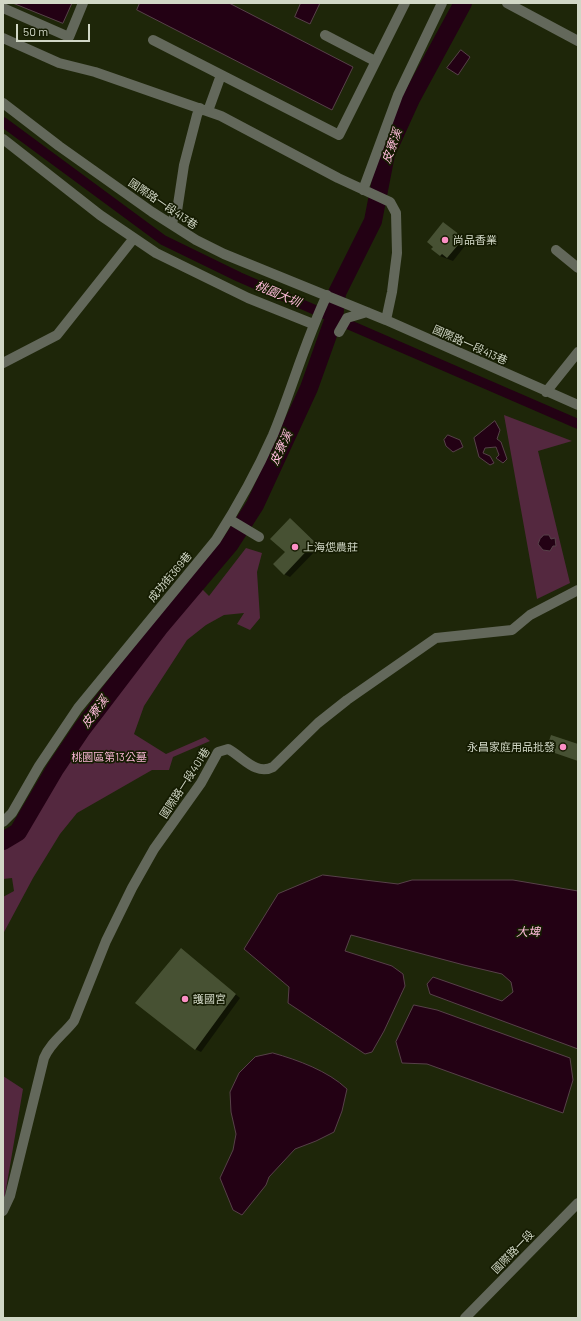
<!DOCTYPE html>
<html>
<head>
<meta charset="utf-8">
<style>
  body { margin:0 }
  #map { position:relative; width:581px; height:1321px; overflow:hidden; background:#1e2609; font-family:Barlow,sans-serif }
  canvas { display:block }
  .frame { position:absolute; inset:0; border:4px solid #d1d7c6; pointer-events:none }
  .scale { position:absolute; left:16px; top:24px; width:74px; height:18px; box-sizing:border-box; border:2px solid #d1d7c6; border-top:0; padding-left:5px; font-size:12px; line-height:14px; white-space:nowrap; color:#d1d7c6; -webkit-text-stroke:3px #151c02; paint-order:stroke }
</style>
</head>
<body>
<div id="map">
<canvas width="581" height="1321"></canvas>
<div class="frame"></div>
<div class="scale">50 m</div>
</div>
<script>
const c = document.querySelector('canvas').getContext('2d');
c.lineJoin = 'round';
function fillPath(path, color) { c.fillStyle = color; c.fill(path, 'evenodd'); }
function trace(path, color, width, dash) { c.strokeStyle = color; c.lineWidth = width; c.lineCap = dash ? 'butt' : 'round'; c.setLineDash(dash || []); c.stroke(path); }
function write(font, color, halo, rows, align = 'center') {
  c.font = font + ' Barlow,"Noto Sans TC",sans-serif'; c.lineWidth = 3.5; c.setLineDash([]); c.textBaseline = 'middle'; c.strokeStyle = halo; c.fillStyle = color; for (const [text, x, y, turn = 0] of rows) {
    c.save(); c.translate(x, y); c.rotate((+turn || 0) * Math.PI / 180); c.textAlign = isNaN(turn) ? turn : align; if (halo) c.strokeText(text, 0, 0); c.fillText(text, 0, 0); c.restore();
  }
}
fillPath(new Path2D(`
  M504,415L572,441L538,451L570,583L537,599Z
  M246,548L262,553L257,572L260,618L250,630L237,624L244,613L224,615L206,625L187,640L144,706L134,734L166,754L205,737L210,741L173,757L169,770H152L77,813L60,834L33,878L3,934V897L14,891L12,878L3,879V851L24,833L86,730L187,603L201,588L209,596Z
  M3,1076L23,1089L3,1207Z`), '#54283f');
const water = new Path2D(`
  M13,3H72L63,23Z
  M140,3H229L353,67L332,110L137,10Z
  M301,3H320L310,24L295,17Z
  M461,50L470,57L458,75L447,68Z
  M495,421L500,430L497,439L501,442L507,459L503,463L496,458L499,455L496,447L485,448L483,453L490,456L494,463L490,465L479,457L474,438Z
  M448,435L460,440L463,447L453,452L446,446L444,440Z
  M544,535H549L551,539L555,538L556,546H553L550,551L543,550L538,544L540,539Z
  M323,875L398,884L412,880H513L578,891V1049L430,994L427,984L433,977L502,1001L513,992L511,982L502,974L464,965L351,935L345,951L392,966L403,974L405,986L384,1031L372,1052L365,1054L288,1003L289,987L244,949L278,894Z
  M414,1005L437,1010L570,1058L573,1080L563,1113L427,1064L402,1063L396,1042Z
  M273,1053C298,1060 328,1071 347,1089L342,1111L334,1132L316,1141L295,1149L269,1177L266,1185L242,1215L233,1210L220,1178L233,1150L236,1134L231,1112L230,1092L239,1073L255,1057Z`);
fillPath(water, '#230114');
trace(water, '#574149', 1);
fillPath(new Path2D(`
  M444,223L468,242L453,261L440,256L432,249Z
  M290,519L320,546L290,577L284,574Z
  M186,953L240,998L201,1052L195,1049Z`), '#0007');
trace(new Path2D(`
  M3,122L163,240L239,277L578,424`), '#230114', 10);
trace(new Path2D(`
  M3,841L18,832L55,769L82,729L159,628L230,544L255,505L309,388L334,318L337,293L373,221L386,154L411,99L463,3`), '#230114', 18);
fillPath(new Path2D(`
  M443,222L464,238L447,258L442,254L440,256L431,249L433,247L427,242Z
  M290,518L315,542L284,575L273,564L285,552L270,539Z
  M551,735L578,744V761L546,750Z
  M181,948L236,994L195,1050L135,1003Z`), '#475133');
trace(new Path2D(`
  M507,3L578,41
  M3,8L69,37L83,3
  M325,35L375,61
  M3,38L59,63L95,72L221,116L338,178L390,202L396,213L397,253L392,292L386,320
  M153,40L339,135L405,3
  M3,103L59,146L152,212L196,240L224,254L386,320L578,405
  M208,111L221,75
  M3,139L100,215L156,253L248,298L313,324
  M363,190L398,95L442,3
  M171,224L177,211L184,165L197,115L200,108
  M556,250L578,268
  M339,332L347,318L367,312
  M3,363L57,335L134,238
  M546,392L578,352
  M229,519L259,537
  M3,822L12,813L39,766L78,708L216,540C237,507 257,471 273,435C292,389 305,341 327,295
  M3,1211L10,1196L44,1058C51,1042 64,1034 74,1021L106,941L132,888L154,849L201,783L218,752L228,749C243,757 256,776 273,767L318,723L347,700L436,638L512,630L530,615L578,590
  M465,1318L578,1203`), '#63685b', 10);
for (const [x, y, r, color] of [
  [445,240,4,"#fb8fc5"],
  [295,547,4,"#fb8fc5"],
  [563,747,4,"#fb8fc5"],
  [185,999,4,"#fb8fc5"]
]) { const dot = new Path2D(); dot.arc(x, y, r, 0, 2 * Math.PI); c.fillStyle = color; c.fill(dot); trace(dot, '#151c02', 1.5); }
write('11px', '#d1d7c6', '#151c02', [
  ["國際路一段413巷",163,204,34],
  ["國際路一段413巷",470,345,24],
  ["成功街369巷",170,577,-50],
  ["國際路一段401巷",185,783,-57],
  ["國際路一段",513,1252,-46]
]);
write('11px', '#d1d7c6', '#151c02', [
  ["尚品香業",453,240],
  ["上海怹農莊",303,547],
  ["永昌家庭用品批發",555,747,"right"],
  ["護國宮",193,999]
], 'left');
write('11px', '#f8b5d4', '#151c02', [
  ["桃園區第13公墓",109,757]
]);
write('italic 12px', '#ffbcdb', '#151c02', [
  ["皮寮溪",392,146,-70],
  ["桃園大圳",278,294,23],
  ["皮寮溪",281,448,-65],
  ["皮寮溪",95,712,-53],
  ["大埤",528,932]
]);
</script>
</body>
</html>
